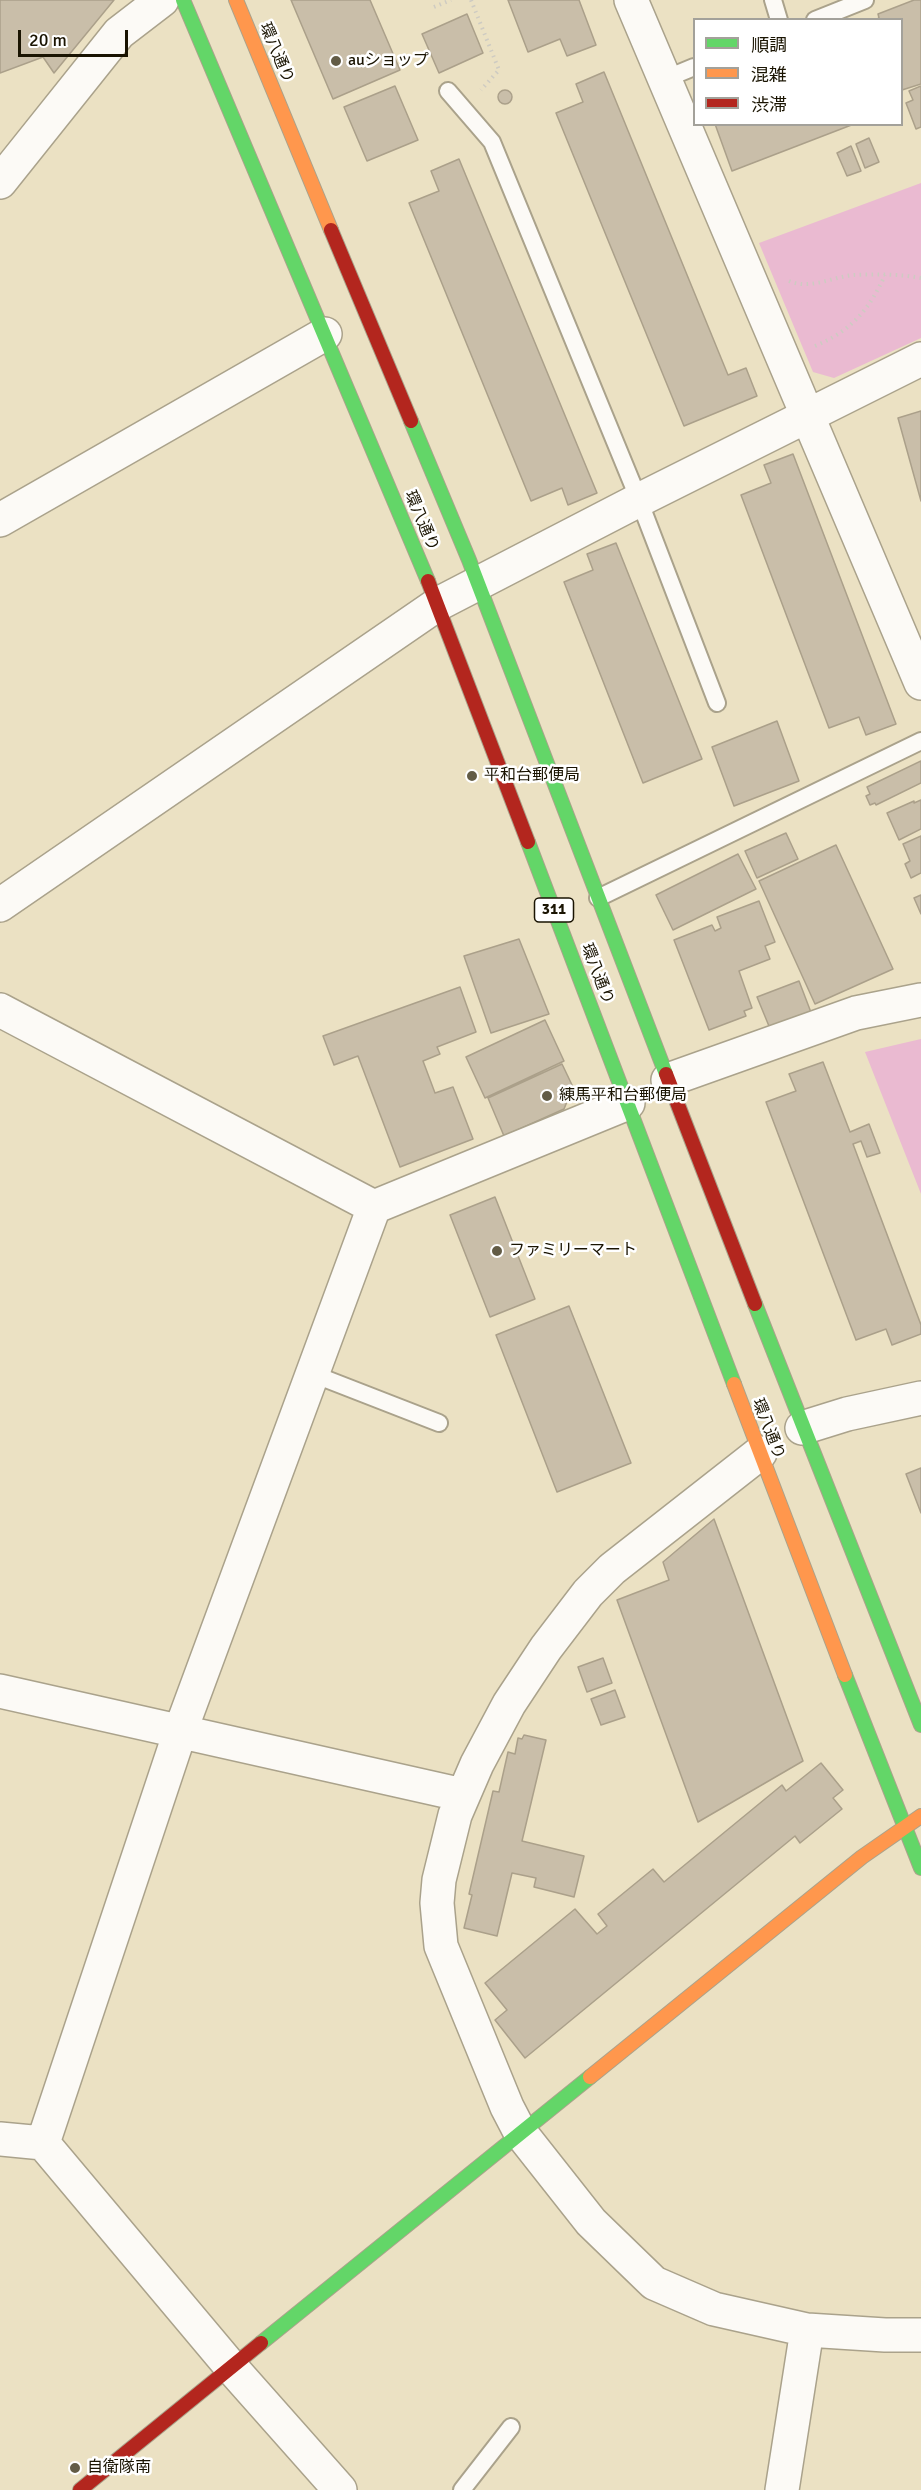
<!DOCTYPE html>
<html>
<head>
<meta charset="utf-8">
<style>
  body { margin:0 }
  #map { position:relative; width:921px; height:2490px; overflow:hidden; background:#ebe1c3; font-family:Signika,"Noto Sans JP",sans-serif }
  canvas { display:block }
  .legend { position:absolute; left:693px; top:18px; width:210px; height:108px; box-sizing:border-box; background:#fff; border:2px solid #a3a19a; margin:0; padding:8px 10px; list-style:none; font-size:18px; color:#1a1402 }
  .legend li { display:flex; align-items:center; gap:12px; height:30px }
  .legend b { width:30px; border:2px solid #a3a19a }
  .scale { position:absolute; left:18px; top:30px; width:110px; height:27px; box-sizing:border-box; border:3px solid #1a1402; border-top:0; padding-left:8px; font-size:18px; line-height:21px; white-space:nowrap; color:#1a1402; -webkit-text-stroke:4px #fff; paint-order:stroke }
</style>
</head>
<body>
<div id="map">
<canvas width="921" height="2490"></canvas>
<ul class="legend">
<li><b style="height:8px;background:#63d668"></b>順調</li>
<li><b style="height:8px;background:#ff974d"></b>混雑</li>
<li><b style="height:8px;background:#b3261e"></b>渋滞</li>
</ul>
<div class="scale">20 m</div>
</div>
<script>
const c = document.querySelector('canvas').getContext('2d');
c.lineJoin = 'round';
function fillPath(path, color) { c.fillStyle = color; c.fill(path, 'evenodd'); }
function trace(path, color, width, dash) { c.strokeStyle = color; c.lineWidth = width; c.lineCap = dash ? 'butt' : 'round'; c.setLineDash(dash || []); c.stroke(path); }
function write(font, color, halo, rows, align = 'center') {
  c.font = font + ' Signika,"Noto Sans JP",sans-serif'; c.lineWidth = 5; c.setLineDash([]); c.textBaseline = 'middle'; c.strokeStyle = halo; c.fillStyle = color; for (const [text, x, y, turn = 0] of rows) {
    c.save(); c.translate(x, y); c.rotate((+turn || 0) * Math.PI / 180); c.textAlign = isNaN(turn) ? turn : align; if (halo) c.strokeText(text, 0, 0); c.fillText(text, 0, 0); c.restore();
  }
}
fillPath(new Path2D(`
  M921,183V338L834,378L813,372L759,243Z
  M921,1039V1194L865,1052Z`), '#eabad1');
const building = new Path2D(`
  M0,0H114L54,73L43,57L0,73Z
  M291,0H370L400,70L333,99Z
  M508,0H579L596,45L567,56L560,39L528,52Z
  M914,0H921V84L902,90V20H875L879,18L878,14Z
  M467,14L483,53L439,73L422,34Z
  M604,72L728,375L746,368L757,396L684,426L556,113L583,102L576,84Z
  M395,86L418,140L367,161L344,107Z
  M921,86V127L916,129L906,103L913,100L909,91Z
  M498 97a7 7 0 1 1 14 0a7 7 0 1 1-14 0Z
  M715,124H854L732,171Z
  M869,138L879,162L865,168L856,144Z
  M851,146L861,171L847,176L837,153Z
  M459,159L597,493L568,505L562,488L531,501L409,203L439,191L431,171Z
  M921,411V501L898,418Z
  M793,454L896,724L866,735L859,717L829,728L741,495L771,483L764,465Z
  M616,543L702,759L643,783L564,582L593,570L587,554Z
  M777,721L799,781L734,806L712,747Z
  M921,761V783L876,805L875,803L870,805L866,796L870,794L867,787Z
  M921,800V829L899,840L887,813L914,801V803Z
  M786,833L798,859L757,878L745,851Z
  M921,836V873L911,878L905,864L910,861L903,844Z
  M836,845L893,969L815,1004L759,881Z
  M738,854L756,889L673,930L656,895Z
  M921,895V914L914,898Z
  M759,901L775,942L765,946L770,959L739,971L752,1008L744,1011L746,1016L709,1030L674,940L712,925L715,931L721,928L717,917Z
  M519,939L549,1014L491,1033L464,956Z
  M799,981L812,1015L771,1031L757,997Z
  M460,987L476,1032L437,1047L440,1054L423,1061L435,1093L453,1087L473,1139L400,1167L358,1056L334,1065L323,1036Z
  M545,1020L564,1061L485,1098L466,1057Z
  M823,1062L850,1132L869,1124L880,1153L867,1157L861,1141L853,1144L921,1325V1334L892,1345L886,1329L856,1340L766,1102L796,1091L789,1074Z
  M562,1064L573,1087L564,1109L504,1136L488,1098Z
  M495,1197L535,1299L490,1317L450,1215Z
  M569,1306L631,1463L557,1492L496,1335Z
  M921,1468V1513L906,1474Z
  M714,1519L803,1761L698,1822L617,1600L669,1580L663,1562Z
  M603,1658L612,1683L587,1692L578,1667Z
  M615,1690L625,1717L601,1725L591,1699Z
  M524,1735L546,1740L522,1841L584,1856L574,1897L534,1887L536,1878L512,1873L497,1936L464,1928L472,1895L469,1894L493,1791L499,1792L508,1752L515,1754L518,1738L522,1739Z
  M821,1763L843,1790L833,1798L842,1809L800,1843L795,1836L525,2058L495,2020L507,2010L485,1983L575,1909L597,1934L607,1926L598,1914L653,1869L664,1882L782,1785L786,1791Z`);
fillPath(building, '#c9bea9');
trace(building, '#aba08a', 1.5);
const lane = new Path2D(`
  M773,0L779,20
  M815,20L865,0
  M665,79L694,67
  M448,91L492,142L639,500L717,703
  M598,898L921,741
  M313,1374L439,1423
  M462,2490L511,2427`);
const street = new Path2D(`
  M631,0L921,683
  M0,182L119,33L162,0
  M0,520L325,334
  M0,905L438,604L639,500L921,359
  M0,1010L374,1207
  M668,1080L856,1013L921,1000
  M802,1428L847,1414L921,1398
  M760,1453L612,1569L588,1593L546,1648L509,1704L477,1764L455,1815L439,1880L437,1903L441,1946L507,2107L520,2132L591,2222L654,2283L714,2309L807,2330L885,2335H921
  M0,1691L463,1795
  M0,2139L43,2143
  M340,2490L231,2367L43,2143L180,1732L374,1207L628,1103
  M782,2490L807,2330`);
const fast = new Path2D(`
  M183,0L428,581
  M411,421L469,560L666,1074
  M528,842L734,1384
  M755,1304L921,1725
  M845,1675L921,1868
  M261,2343L590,2077`);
const slow = new Path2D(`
  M236,0L331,230
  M734,1384L845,1675
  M590,2077L862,1857L921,1816`);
const jam = new Path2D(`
  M331,230L411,421
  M428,581L528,842
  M666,1074L755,1304
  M80,2490L261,2343`);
trace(lane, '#aaa28b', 20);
trace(street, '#aaa28b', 36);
trace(fast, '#aaa28b', 16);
trace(slow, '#aaa28b', 16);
trace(jam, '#aaa28b', 16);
trace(new Path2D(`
  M471,0L499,70L481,90
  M434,7L451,0
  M789,281C810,290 832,277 854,275C876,274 899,274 921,278
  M815,346C851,331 869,310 885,275`), '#cecbc2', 4, [1.5, 4.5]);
trace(lane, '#fcfaf6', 16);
trace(street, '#fcfaf6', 33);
trace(fast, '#63d668', 14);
trace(slow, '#ff974d', 14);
trace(jam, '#b3261e', 14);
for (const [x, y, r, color] of [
  [336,61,6,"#635c46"],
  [472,776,6,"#635c46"],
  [547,1096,6,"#635c46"],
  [497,1251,6,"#635c46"],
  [75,2468,6,"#635c46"]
]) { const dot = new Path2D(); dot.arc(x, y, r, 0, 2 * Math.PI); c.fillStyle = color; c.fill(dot); trace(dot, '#fff', 2); }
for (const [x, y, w] of [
  [554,910,39]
]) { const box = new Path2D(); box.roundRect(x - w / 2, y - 12, w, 24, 4.5); c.fillStyle = '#fff'; c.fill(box); trace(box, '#1a1402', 1.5); }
write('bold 15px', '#1a1402', null, [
  ["311",554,910]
]);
write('16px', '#1a1402', '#fff', [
  ["環八通り",276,53,67],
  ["環八通り",421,521,67],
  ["環八通り",597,974,69],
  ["環八通り",768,1429,69]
]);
write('16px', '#1a1402', '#fff', [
  ["auショップ",348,61],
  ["平和台郵便局",484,776],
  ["練馬平和台郵便局",559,1096],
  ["ファミリーマート",509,1251],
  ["自衛隊南",87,2468]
], 'left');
</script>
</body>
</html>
